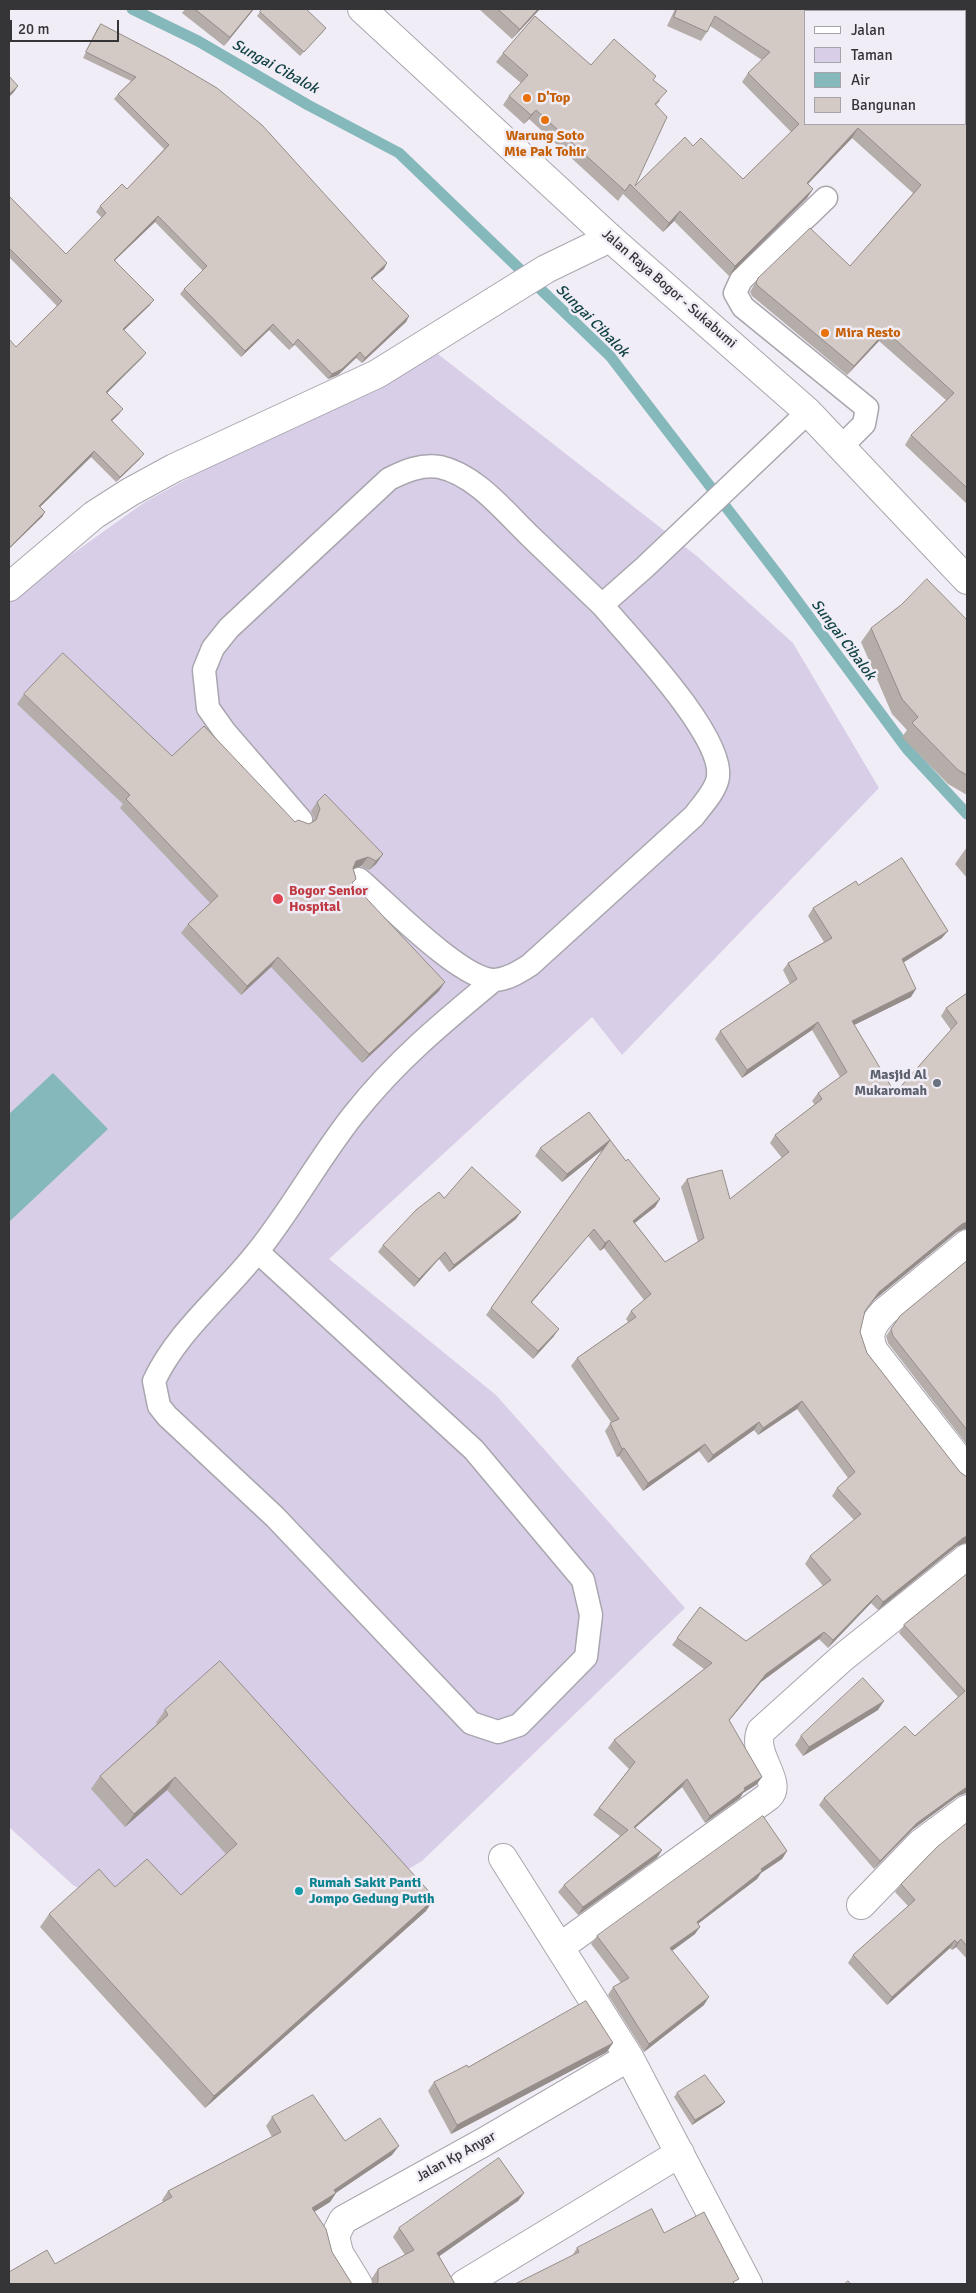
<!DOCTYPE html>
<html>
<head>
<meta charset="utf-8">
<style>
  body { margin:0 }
  #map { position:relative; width:976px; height:2293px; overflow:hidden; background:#f1edf6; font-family:Signika,sans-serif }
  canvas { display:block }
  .frame { position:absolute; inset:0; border:10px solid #353437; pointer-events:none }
  .legend { position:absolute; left:804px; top:10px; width:162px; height:115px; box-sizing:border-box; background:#f1edf6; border:1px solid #a6a3aa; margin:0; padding:6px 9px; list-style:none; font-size:15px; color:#353437 }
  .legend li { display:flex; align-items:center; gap:10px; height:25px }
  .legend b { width:25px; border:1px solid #a6a3aa }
  .scale { position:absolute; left:10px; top:20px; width:109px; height:22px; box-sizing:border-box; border:2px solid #353437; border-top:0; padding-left:6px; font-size:15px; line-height:18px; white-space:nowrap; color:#353437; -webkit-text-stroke:4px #f1edf6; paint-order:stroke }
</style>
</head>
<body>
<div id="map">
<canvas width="976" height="2293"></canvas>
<div class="frame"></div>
<ul class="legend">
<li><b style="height:6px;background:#fff"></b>Jalan</li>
<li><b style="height:14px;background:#d9cee8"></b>Taman</li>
<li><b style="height:14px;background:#84b8bb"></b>Air</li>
<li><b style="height:14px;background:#d3c9c5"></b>Bangunan</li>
</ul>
<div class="scale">20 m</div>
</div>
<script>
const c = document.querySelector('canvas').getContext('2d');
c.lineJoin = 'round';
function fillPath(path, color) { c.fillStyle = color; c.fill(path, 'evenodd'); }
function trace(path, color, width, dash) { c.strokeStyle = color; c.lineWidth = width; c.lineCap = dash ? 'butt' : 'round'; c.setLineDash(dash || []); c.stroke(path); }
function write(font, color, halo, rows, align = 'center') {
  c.font = font + ' Signika,sans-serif'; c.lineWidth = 5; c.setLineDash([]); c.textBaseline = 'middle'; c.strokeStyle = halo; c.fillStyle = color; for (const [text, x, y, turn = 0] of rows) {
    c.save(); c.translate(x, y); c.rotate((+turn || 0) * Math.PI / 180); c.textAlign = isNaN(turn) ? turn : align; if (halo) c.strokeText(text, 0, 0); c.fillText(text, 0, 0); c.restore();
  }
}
fillPath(new Path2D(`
  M429,347L698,557L793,643L879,788L622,1055L592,1017L329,1259L496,1395L685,1608L422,1861L234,1973L73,1885L9,1827V599L145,502Z`), '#d9cee8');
fillPath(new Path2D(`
  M53,1073L108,1129L9,1222V1114Z`), '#84b8bb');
trace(new Path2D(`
  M132,9L198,41L308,105L399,153L610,356L779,576L907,749L967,814`), '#84b8bb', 11);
const service = new Path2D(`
  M826,198L741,280L735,293L743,307L867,408L864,424L841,447
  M301,820L225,732L208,708L204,670L213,648L229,628L389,479C405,471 421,464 440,467C476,475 505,512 530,536C554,559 578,582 602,605
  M359,879C386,902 462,981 495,980C508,979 519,972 530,965L694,816C702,805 716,791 718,777C724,736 629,637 602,605L645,567L808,412
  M258,1252L474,1450L583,1580L591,1615L586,1657L519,1725L498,1732L471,1723L275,1517L167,1416L159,1406L154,1381C178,1330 224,1295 258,1251C293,1207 319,1158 354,1114C396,1061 442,1023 494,980`);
const minor = new Path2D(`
  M9,587L94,515L130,492L174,468L377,374L546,269L610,238
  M967,1244L884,1312C872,1325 866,1334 874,1351L967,1470
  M503,1858L629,2057L748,2284
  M861,1905L921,1843L967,1809
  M560,1947L769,1796C783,1782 751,1754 761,1731L841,1659L967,1558
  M358,2284L339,2253L335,2236L343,2220L484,2142L629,2057
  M464,2284L680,2153`);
const trunk = new Path2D(`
  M362,9L610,238L808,412L967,580`);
trace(service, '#a9a6ae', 25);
trace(minor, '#a9a6ae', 30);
trace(trunk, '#a9a6ae', 30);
trace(service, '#fff', 22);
trace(minor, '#fff', 28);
trace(trunk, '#fff', 28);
fillPath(new Path2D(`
  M185,9H254L224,46L182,13Z
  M479,9H540L512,39Z
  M675,9H819L805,124L967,9V504L905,445L911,435L946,400L879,341L847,375L752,296L750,292L758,278L850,266L913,193L852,138L808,184L813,189L807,198L729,276L674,221L663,232L623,194L618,201L529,119L524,124L503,105L509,96L521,83L496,62L503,53L591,65L656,76L653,80L660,101L656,105L635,186L693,146L743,179L791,132L742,82L748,73L762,60L710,26L707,32L701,41L667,26Z
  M260,12L326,28L323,32L300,56L257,16Z
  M101,24L384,269L372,279L409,316L406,322L362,363L356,358L338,375L328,379L295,345L289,350L269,330L241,357L180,294L184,289L203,271L155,222L115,260L150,305L124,330L146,353L142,358L107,393L119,414L112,421L140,459L116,482L91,457L40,507L45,512L42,517L16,347L57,306L9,257V196L66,254L102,218L96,212L100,206L127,189L164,149L114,99L118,94L131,81L83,58L97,29Z
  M967,620V795L948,784L902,737L907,730L892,714L861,642L871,628Z
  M24,694L172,756L295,822L309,824L312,822L314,818L311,811L317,802L383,854L376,864L369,870L361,866L353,869L356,879L352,884L439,991L362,1063L271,967L241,995L181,933L188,924L210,903L120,808L123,804L17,704Z
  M967,847V878L955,864Z
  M858,885L942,938L903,963L911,997L854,1025L895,1093L951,1030L941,1016L946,1008L967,993V1229H964L957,1232L874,1300L864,1312L860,1332L867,1353L960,1472L967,1477V1543H965L957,1546L878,1610L871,1603L828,1648L819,1639L761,1682L729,1721L762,1777L756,1785L743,1793L740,1798L705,1823L682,1787L635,1828L662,1850L657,1858L578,1915L558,1892L564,1885L620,1836L593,1815L629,1769L608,1748L614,1740L704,1669L672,1645L700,1607L746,1641L823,1586L805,1564L810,1556L854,1520L832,1496L837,1488L848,1478L797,1409L758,1435L754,1430L708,1463L699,1451L643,1491L619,1456L617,1457L605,1431L611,1422L571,1366L577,1358L628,1322L626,1319L631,1311L644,1300L604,1248L600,1251L588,1236L532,1302L554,1336L533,1359L486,1315L604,1148L562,1182L535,1156L540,1148L589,1112L626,1161L660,1199L655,1207L635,1223L665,1262L698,1242L681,1187L687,1179L730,1199L782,1158L770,1143L775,1135L815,1105L812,1101L818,1093L840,1077L812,1030L742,1078L715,1039L720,1031L790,984L783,970L788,963L824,942L808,916L813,908Z
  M444,1198L516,1219L449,1272L439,1259L414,1287L378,1252L383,1245Z
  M967,1261V1445L888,1343L886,1336L900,1316Z
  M967,1574L966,1793L958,1796L912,1830L874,1869L819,1805L824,1798L915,1736L958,1697L899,1633L904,1625Z
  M165,1710L426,1911L205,2108L40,1927L49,1914L115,1887L181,1895L226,1854L167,1790L125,1827L91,1789L100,1776L157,1724L156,1723Z
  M878,1710L803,1756L795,1745L801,1736Z
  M967,1823V1959L956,1947L952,1950L950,1948L887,2005L848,1963L853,1955L908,1906L895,1892L901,1884Z
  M787,1851L782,1859L761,1873L757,1879L698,1924L695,1934L672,1951L704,2005L644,2052L608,1995L613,1987L621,1983L591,1944L597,1936Z
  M607,2052L451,2134L428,2091L434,2082L468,2067Z
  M677,2093L725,2102L721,2106L692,2125L674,2097Z
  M272,2117L345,2141L392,2155L336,2193L330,2202L314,2212L163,2202L162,2200L168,2191L272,2137L266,2126Z
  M524,2193L518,2201L439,2256L455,2284H372V2278L378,2269L405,2255L393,2237L399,2228Z
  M664,2233L572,2256L577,2248Z`), '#b5ada9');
fillPath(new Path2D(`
  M253,9H254L224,46L230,37Z
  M538,9H540L512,39L520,29Z
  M18,86L14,92L9,97V94Z
  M536,110L529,119L524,124L531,115Z
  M858,128L852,138L800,192L807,183Z
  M813,189L807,198L729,276L735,266Z
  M680,211L674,221L663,232L669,223Z
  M158,216L155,222L110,265L114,260Z
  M387,263L384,269L367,283L371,278Z
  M154,300L150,305L119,335L123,329Z
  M409,316L406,322L362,363L365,358Z
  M273,324L269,330L241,357L245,351Z
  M886,331L879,341L847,375L854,366Z
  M360,352L356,358L338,375L328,379L332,374Z
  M146,353L142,358L103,397L106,392Z
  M123,409L119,414L107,425L111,420Z
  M94,451L91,457L36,511L39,506Z
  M144,454L140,459L116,482L120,477Z
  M45,512L42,517L9,549V548Z
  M383,854L376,864L369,870L376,861Z
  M368,857L361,866L350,870L356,861Z
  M948,931L942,938L896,967L902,959Z
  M278,957L271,967L241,995L247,986Z
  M445,982L439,991L362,1063L369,1054Z
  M916,989L911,997L846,1029L852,1021Z
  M818,1022L812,1030L742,1078L747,1070Z
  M610,1140L605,1148L562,1182L567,1174Z
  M660,1199L655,1207L628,1228L633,1221Z
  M521,1212L516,1219L449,1272L454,1265Z
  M967,1222V1229H964L957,1232L874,1300L859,1319L879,1292L962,1224Z
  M594,1229L588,1236L526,1309L531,1302Z
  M609,1240L604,1248L600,1251L605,1243Z
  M445,1252L439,1259L414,1287L419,1279Z
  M559,1329L554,1336L533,1359L538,1351Z
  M802,1401L797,1409L758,1435L763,1428Z
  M759,1422L754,1430L708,1463L713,1455Z
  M705,1444L699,1451L643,1491L648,1483Z
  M624,1448L619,1456L617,1457L622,1449Z
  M967,1536V1543H965L957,1546L878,1610L883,1602L963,1538Z
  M877,1595L871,1603L828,1648L833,1640Z
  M824,1632L819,1639L761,1682L723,1728L766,1674Z
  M884,1701L878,1710L803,1756L809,1747Z
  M175,1777L167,1790L125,1827L134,1814Z
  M762,1777L756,1785L743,1793L740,1798L705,1823L710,1816L744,1788Z
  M687,1779L682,1787L628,1834L634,1827Z
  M967,1787V1794L966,1793L958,1796L912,1830L874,1869L880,1861L917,1823L964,1789Z
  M662,1850L657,1858L578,1915L583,1907Z
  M787,1851L782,1859L761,1873L757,1879L691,1929L697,1922L761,1869Z
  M435,1898L426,1911L205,2108L214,2096Z
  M700,1927L695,1934L665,1956L670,1948Z
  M961,1939L956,1947L952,1950L957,1943Z
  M955,1940L950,1948L887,2005L892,1997Z
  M709,1997L704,2005L644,2052L649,2044Z
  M613,2043L607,2052L451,2134L457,2125Z
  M725,2102L721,2106L692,2125L695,2120Z
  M399,2146L392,2155L328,2198L334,2190Z
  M336,2193L330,2202L306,2217L312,2208Z
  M524,2193L518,2201L431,2262L437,2253Z`), '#948d8a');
const building = new Path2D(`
  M195,9H253L230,37Z
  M262,9H306L326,28L304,52L260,12Z
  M498,9H538L520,29Z
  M677,9H819L821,11H805V124H965V11H837L839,9H967V488L911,435L954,393L886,331L854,366L758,286L756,283L758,278L810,228L850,266L921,185L858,128L807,183L813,189L735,266L680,211L669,223L630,184L625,191L536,110L531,115L509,96L528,75L503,53L535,16L591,65L614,39L656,76L653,80L667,91L655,104L667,117L635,186L685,137L693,146L701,138L743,179L799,124L748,73L770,52L715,16L707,32L674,17Z
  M101,24L168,59L217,88L262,125L387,263L371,278L409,316L365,358L360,352L342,369L332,374L298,339L293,345L273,324L245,351L184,289L207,266L158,216L114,260L154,300L123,329L146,353L106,392L123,409L111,420L144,454L120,477L94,451L39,506L45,512L9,548V339L16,347L62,301L9,248V196L66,254L106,213L100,206L122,184L127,189L169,145L118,94L136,77L86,52Z
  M9,76L18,86L9,94Z
  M927,579L967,620V775L958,770L912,723L918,717L902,699L871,628L901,605Z
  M63,653L172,756L204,726L295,822L298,820L309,824L316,820L320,809L317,802L325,794L383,854L376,861L368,857L356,861L353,868L356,879L352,883L445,982L369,1054L278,957L247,986L188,924L218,896L126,799L130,795L24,694Z
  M902,858L948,931L902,959L916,989L852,1021L895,1093L957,1023L946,1008L967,993V1222L962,1224L879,1292L865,1311L860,1332L867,1353L960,1472L967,1477V1536L963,1538L883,1602L877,1595L833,1640L824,1632L766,1674L729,1720L762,1777L744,1788L745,1790L710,1816L687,1779L634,1827L662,1850L583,1907L564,1885L628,1830L599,1808L635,1762L614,1740L712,1663L677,1638L700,1607L746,1641L831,1580L810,1556L861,1514L837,1488L855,1472L802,1401L763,1428L759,1422L713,1455L705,1444L648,1483L624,1448L622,1449L610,1423L619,1419L577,1358L636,1317L631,1311L651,1294L609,1240L605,1243L594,1229L531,1302L559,1329L538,1351L491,1308L610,1140L567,1174L540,1148L589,1112L626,1161L628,1159L660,1199L633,1221L665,1262L704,1238L687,1179L722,1170L730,1199L789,1152L775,1135L822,1099L818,1093L847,1072L818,1022L747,1070L720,1031L797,979L788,963L832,938L813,908L856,881L858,885Z
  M472,1167L521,1212L454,1265L445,1252L419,1279L383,1245L416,1210L439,1192L444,1198Z
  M967,1261V1430L893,1336L891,1329L900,1316Z
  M967,1574V1787L964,1789L917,1823L880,1861L824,1798L905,1726L915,1736L965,1691L904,1625Z
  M220,1661L435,1898L214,2096L49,1914L99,1869L115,1887L147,1859L181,1895L237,1844L175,1777L134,1814L100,1776L168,1715L165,1710Z
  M863,1678L884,1701L809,1747L801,1736Z
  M763,1816L787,1851L761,1869L762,1871L697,1922L700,1927L670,1948L709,1997L649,2044L613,1987L629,1978L597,1936Z
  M967,1823V1946L961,1939L957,1943L955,1940L892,1997L853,1955L915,1900L901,1884L937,1847Z
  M586,2001L613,2043L457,2125L434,2082L467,2065L468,2067Z
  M705,2075L725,2102L695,2120L677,2093Z
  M313,2095L345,2141L380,2118L399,2146L334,2190L336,2193L312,2208L326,2229L332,2252L352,2284H9V2272L47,2250L55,2264L172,2197L168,2191L281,2132L272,2117Z
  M499,2158L524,2193L437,2253L455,2284H376L378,2282V2269L414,2250L399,2228Z
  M652,2209L664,2233L704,2212L739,2279L733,2282L735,2284H515L579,2252L577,2248Z
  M848,2281L851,2284H845Z`);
fillPath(building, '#d3c9c5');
trace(building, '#948d8a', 1);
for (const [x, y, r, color] of [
  [527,98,5,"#e8710a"],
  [545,120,5,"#e8710a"],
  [825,333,5,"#e8710a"],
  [278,899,6,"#e0444e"],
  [937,1083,5,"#6b7280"],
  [299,1891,5,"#0f9aa8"]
]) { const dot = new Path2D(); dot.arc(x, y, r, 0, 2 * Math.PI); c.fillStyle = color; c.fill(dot); trace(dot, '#f1edf6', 2); }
write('bold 14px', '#c56008', '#f1edf6', [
  ["D'Top",537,98],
  ["Warung Soto",545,136,"center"],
  ["Mie Pak Tohir",545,152,"center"],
  ["Mira Resto",835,333]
], 'left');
write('14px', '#353437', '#f1edf6', [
  ["Jalan Raya Bogor - Sukabumi",669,289,41],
  ["Jalan Kp Anyar",456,2157,-29]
]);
write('bold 14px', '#be3a42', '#f1edf6', [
  ["Bogor Senior",289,891],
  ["Hospital",289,907]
], 'left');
write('bold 14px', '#5b616d', '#f1edf6', [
  ["Masjid Al",927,1075],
  ["Mukaromah",927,1091]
], 'right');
write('bold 14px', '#0d838f', '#f1edf6', [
  ["Rumah Sakit Panti",309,1883],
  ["Jompo Gedung Putih",309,1899]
], 'left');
write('italic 15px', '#124345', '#f1edf6', [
  ["Sungai Cibalok",275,67,29],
  ["Sungai Cibalok",592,321,45],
  ["Sungai Cibalok",843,640,53]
]);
</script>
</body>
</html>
